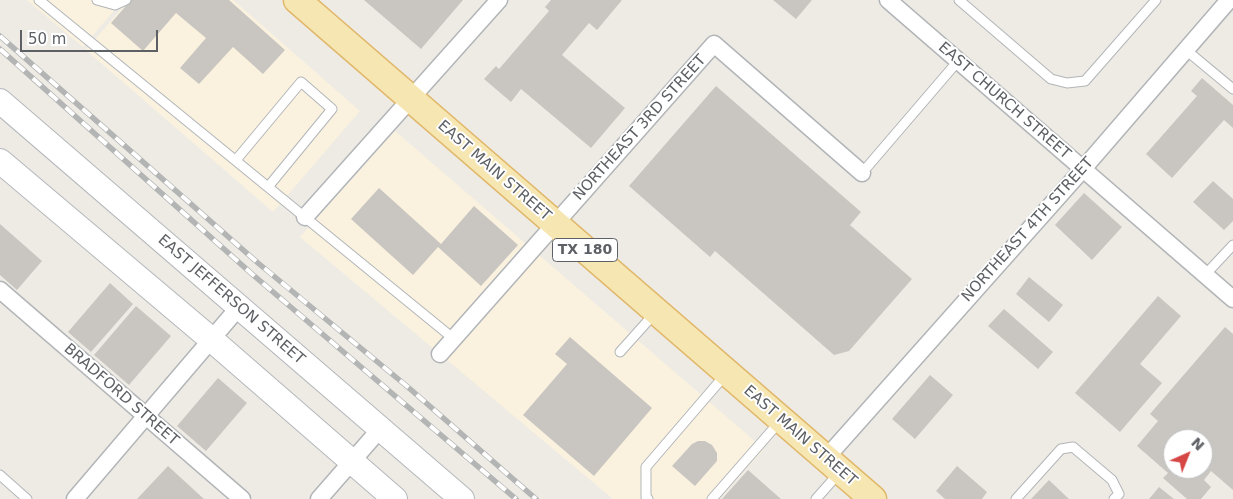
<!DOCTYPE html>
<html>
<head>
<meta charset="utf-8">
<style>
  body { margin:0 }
  #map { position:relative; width:1233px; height:499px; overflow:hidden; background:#eeebe5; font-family:"DejaVu Sans",sans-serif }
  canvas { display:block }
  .north { position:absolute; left:1163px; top:429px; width:50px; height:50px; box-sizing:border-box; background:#fff; border:1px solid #bebfc1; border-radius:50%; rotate:44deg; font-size:14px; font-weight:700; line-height:20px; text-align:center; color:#5d6064 }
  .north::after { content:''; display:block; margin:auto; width:18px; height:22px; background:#d54644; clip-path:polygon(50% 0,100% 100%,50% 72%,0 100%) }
  .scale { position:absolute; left:20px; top:30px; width:138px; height:22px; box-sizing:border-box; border:2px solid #5d6064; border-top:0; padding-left:6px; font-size:15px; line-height:18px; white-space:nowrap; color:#5d6064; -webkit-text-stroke:4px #fff; paint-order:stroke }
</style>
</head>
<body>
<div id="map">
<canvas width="1233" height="499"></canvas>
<div class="north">N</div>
<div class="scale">50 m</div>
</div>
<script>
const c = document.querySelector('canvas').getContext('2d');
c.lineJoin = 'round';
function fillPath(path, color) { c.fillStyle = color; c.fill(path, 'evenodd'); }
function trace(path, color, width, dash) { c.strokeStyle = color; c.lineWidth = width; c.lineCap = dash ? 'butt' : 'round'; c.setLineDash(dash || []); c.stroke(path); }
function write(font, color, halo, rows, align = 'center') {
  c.font = font + ' "DejaVu Sans",sans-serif'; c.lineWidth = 4; c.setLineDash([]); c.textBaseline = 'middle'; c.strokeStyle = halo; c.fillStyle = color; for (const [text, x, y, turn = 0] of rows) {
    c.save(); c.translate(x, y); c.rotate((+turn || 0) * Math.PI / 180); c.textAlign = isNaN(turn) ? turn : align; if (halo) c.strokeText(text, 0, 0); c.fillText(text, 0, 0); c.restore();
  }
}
fillPath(new Path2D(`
  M27,0H123L83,47Z
  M129,0H233L360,111L273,212L86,50Z
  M395,131L764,449L720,499H613L300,237Z`), '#faf2de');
fillPath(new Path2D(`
  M131,0H229L285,50L263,74L233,47L199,84L180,68L206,38L176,13L143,51L111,23Z
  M364,0H463L421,49Z
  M551,0H622L597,30L589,23L562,55L625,108L591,148L521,89L511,102L484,79L496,66L499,69L549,11L545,7Z
  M773,0H812L796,19Z
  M1202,78L1233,105V128L1224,120L1172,178L1146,154L1197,96L1191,91Z
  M716,86L861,212L850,225L912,279L849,351L834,355L715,251L710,257L629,186Z
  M1213,181L1233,199V221L1224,230L1193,202Z
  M379,188L441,244L474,206L518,245L481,286L438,247L413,275L351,219Z
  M1084,193L1122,227L1092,260L1055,225Z
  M0,224L42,261L17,290L0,275Z
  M1029,277L1063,305L1049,322L1016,294Z
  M110,283L133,304L91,352L68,332Z
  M1158,296L1181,316L1140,364L1162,383L1120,432L1075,393Z
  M136,306L171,336L129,385L94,355Z
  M1004,309L1053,352L1038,369L988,326Z
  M1225,327L1233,334V490L1211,471L1204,480L1211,487L1201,499H1187L1163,478L1168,473L1137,446L1158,421L1150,414ZM1173,439H1203V469H1173Z
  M570,337L652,408L594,476L523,415L567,364L555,354Z
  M930,375L953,395L915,439L892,419Z
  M218,378L247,403L206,451L177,426Z
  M698,441H705L712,445L717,453V461L695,486L672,466L692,444Z
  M168,466L204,499H137Z
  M957,466L987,492L982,499H945L936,491Z
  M748,470L781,499H722Z
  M1049,480L1069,499H1031Z
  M1159,487L1174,499H1149Z`), '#c9c6c2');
const service = new Path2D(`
  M39,0L454,339
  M97,0L115,5L126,0
  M959,0L1051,79L1067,83L1085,81L1156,0
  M1186,50L1233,89
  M236,160L301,82L332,109L268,187
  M862,173L958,61
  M1205,275L1233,245
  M620,352L654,314
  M0,475L27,499
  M648,499L646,497V467L725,375
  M712,499L781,420
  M816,499L839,473
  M1016,499L1061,449L1073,447L1112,480L1119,494L1114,499`);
const minor = new Path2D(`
  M888,0L1233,299
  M305,217L499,0
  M0,290L242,499
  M440,354L714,44L862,173
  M826,458L1083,169L1229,0
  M75,499L239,307
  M319,499L381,428`);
const secondary = new Path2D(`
  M0,101L462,499
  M0,161L212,340L395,499`);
const primary = new Path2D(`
  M297,0L873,499`);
trace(service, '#b2b5b8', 11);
trace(minor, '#b2b5b8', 19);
trace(secondary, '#b4b7bb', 26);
trace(primary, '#e1b86b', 29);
trace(service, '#fff', 9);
trace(minor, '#fff', 16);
trace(secondary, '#fff', 24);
trace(primary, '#f6e6b2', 26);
const rail = new Path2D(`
  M0,36L258,263L409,388L536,499
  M0,49L252,274L516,499`);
trace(rail, '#b3b4b4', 5.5);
trace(rail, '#fff', 4, [11]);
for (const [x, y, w] of [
  [585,250,65]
]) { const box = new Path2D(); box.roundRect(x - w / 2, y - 11.5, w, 23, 4); c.fillStyle = '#fff'; c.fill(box); trace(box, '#5d6064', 1); }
write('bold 14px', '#5d6064', null, [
  ["TX 180",585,250]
]);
write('15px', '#5d6064', '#fff', [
  ["EAST CHURCH STREET",1004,101,41],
  ["NORTHEAST 3RD STREET",640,128,-48],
  ["EAST MAIN STREET",494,171,41],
  ["NORTHEAST 4TH STREET",1028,230,-48],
  ["EAST JEFFERSON STREET",231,300,41],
  ["BRADFORD STREET",121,395,41],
  ["EAST MAIN STREET",800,436,41]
]);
</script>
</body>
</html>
